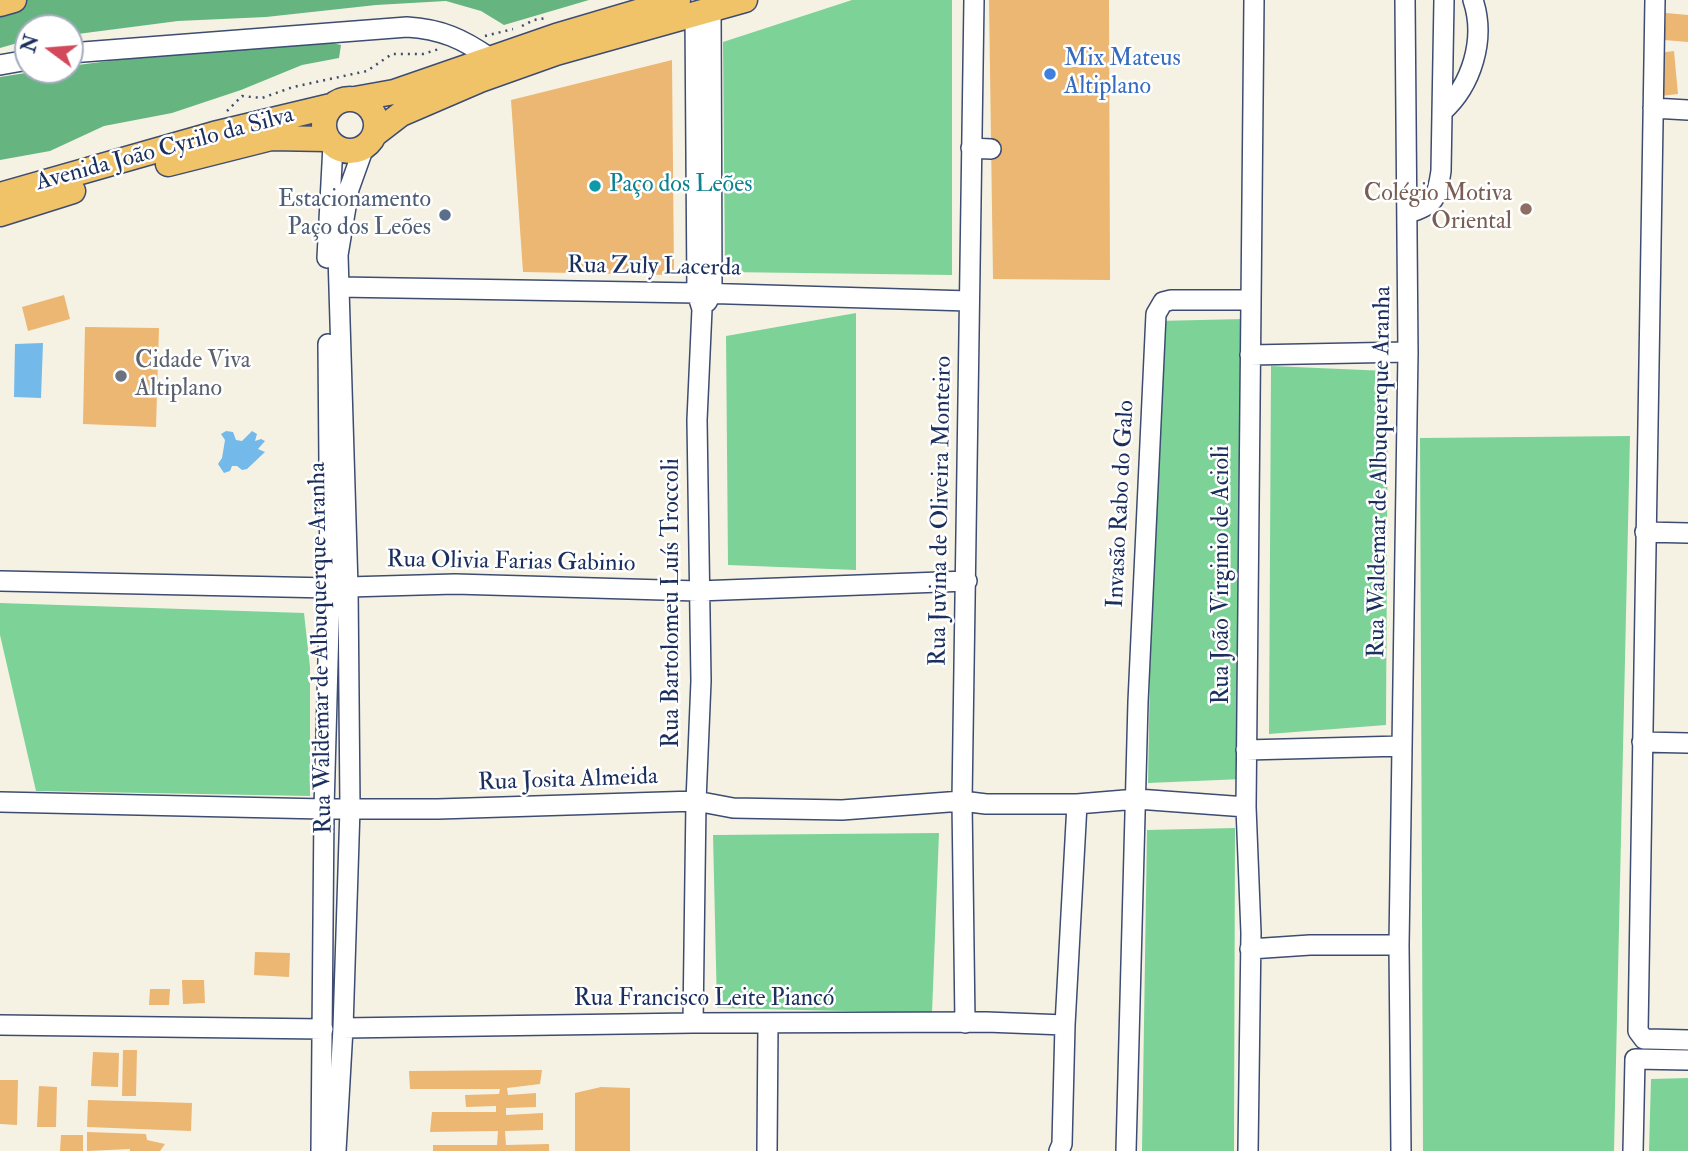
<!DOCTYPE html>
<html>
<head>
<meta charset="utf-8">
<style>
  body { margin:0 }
  #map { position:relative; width:1688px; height:1151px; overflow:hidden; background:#f6f2e3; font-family:"IM FELL Double Pica",serif }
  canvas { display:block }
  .north { position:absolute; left:14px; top:14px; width:70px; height:70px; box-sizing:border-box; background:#fff; border:2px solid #a4acbf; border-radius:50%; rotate:286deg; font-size:19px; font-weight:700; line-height:28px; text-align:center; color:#1b2f5e }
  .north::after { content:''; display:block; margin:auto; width:24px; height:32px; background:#d1495b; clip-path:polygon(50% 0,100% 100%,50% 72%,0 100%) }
</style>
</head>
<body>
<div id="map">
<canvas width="1688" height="1151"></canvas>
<div class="north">N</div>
</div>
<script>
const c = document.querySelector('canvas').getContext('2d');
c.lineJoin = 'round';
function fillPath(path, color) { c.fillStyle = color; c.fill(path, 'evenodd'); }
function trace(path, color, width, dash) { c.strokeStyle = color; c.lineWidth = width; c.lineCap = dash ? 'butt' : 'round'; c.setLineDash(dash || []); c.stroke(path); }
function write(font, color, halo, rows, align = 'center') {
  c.font = font + ' "IM FELL Double Pica",serif'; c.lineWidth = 5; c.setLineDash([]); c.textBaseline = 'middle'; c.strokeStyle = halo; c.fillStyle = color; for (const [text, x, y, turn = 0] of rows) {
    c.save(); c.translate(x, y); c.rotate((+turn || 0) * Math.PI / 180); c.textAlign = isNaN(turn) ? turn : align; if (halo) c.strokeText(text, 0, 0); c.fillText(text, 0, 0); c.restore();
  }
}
fillPath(new Path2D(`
  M852,0H952V275L725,272L723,42Z
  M856,313V570L728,565L726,336Z
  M1244,319L1243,779L1148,783L1156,321Z
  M1271,366L1388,371L1386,725L1269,734Z
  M1630,436L1614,1151H1423L1420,438Z
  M0,603L304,613L310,667V796L36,791L0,635Z
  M1235,828L1234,1151H1142L1147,830Z
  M939,833L932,1013L717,1008L713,835Z
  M1688,1078V1151H1649L1651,1079Z`), '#7dd397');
fillPath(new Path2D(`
  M25,0H589L504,25L481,11L446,1L376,5L266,17L178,21L70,35V28H28V40L0,48V6Z
  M303,36L341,45L339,58L302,65L241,90L172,113L104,126L50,151L0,160V77L45,70H70V66Z`), '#66b580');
fillPath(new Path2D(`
  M43,343L41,398L14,397L15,344Z
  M226,431L233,432L236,440L242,441L252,431L257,434L255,441L261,439L265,441L258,449L265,452L247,469L242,470L237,466H232L230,471L224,473L218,464L222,458L225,440L221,434Z`), '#73b9ea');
fillPath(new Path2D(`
  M989,0H1109L1110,280L993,279Z
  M1666,13L1688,15V42L1664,40Z
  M1674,51L1678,94L1661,96L1658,53Z
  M672,60L674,275L523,272L511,100Z
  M64,295L70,319L28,331L22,307Z
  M85,327L159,328L156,427L83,424Z
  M255,952L290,953L289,977L254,975Z
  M182,980H204L205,1003L183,1004Z
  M150,989H170L169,1005H149Z
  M123,1050H137L136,1096H122Z
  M93,1052L119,1053L118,1087L91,1086Z
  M542,1070L540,1084L507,1088L508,1095L536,1093V1107L506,1108V1115L543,1113V1130L505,1131L506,1145L549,1144V1151H433V1145H497L498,1131L430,1132L432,1112H496V1106L466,1107L465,1095L499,1094L500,1089H410L409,1071Z
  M0,1080H18L17,1125L0,1124Z
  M39,1086L57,1087L56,1127H37Z
  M601,1087L630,1088V1151H575V1093Z
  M88,1100L192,1103L191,1131L87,1127Z
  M87,1132L146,1134L147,1140L165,1144L160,1151H130V1149L87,1151Z
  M61,1135H83V1151H60Z`), '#ecb673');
const minor = new Path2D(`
  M1655,0L1638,1031L1644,1039H1648L1688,1040
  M70,53L407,27C441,29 463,39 490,58
  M0,65L28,60
  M1653,108L1688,110
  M1442,112C1472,85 1486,39 1473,0
  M971,148L991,149
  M1407,213C1435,206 1437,198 1441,171L1444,0
  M327,258L333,145
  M339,287L697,293L969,301
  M707,302L712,293L711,9
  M1250,355L1408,352
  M1645,532L1688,533
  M0,581L330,588
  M348,587L455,584L698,591L967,581
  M1642,742L1688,743
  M1246,750L1402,746
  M0,802L324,809H438L696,801L733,808L842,810L962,801L986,804H1077L1137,799L1246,807
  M1250,949L1310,945H1399
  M693,1023L696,801L701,681L697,420L702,309L697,293L695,14
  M965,1023L962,801L974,0
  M0,1025L323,1029
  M343,1028L693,1023L986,1022L1065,1025
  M321,1151L324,809L330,588L328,344
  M336,1151L343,1028L350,808L348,587L338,255L349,189L364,147
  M767,1151L768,1024
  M1059,1151L1062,1144L1065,1025L1077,804
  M1126,1151L1138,702L1156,314L1163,302L1171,300H1251
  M1248,1151L1251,933L1246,807L1254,0
  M1401,1151L1399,945L1408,352L1405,0
  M1633,1151L1635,1059L1688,1060`);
const major = new Path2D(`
  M0,4L14,0
  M324 125a26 26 0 1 1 52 0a26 26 0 1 1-52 0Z
  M355,99L394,92L556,36L678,0
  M375,134L401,114L480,80L556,53L745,0
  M168,164L271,138L327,139
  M0,195L214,134L331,106
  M0,214L73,191`);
trace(minor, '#3c4c72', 22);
trace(major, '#3c4c72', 27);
trace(new Path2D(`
  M522,26L534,20L546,18
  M485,36L513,29
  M227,111L242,96L262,98L293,87L367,71L392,54H423L439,49`), '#3c4c72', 2.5, [2, 5]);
trace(minor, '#fff', 19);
trace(major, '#f1c369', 24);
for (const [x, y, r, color] of [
  [1050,74,7,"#3f7fe0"],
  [595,186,7,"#0f9aa8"],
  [1526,209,7,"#8d6e63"],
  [445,215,7,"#5c6f8a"],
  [121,376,7,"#6b7280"]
]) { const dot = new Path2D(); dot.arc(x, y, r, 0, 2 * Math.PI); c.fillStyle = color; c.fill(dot); trace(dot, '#fff', 2.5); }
write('24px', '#366cbe', '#fff', [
  ["Mix Mateus",1064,60],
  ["Altiplano",1064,88]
], 'left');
write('24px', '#1b2f5e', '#fff', [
  ["Avenida João Cyrilo da Silva",165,150,-15],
  ["Rua Zuly Lacerda",654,268,1],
  ["Rua Waldemar de Albuquerque Aranha",1381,472,-89],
  ["Invasão Rabo do Galo",1122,504,-87],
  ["Rua Juvina de Oliveira Monteiro",942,511,-89],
  ["Rua Olivia Farias Gabinio",511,563,1],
  ["Rua João Virginio de Acioli",1223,575,-90],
  ["Rua Bartolomeu Luís Troccoli",673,603,-90],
  ["Rua Waldemar de Albuquerque Aranha",322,648,-91],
  ["Rua Josita Almeida",568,781,-2],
  ["Rua Francisco Leite Piancó",704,1000]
]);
write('24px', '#0d838f', '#fff', [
  ["Paço dos Leões",609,186]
], 'left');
write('24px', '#785e54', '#fff', [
  ["Colégio Motiva",1512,195],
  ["Oriental",1512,223]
], 'right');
write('24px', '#4e5e75', '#fff', [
  ["Estacionamento",431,201],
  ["Paço dos Leões",431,229]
], 'right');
write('24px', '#5b616d', '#fff', [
  ["Cidade Viva",135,362],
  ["Altiplano",135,390]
], 'left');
</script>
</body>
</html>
